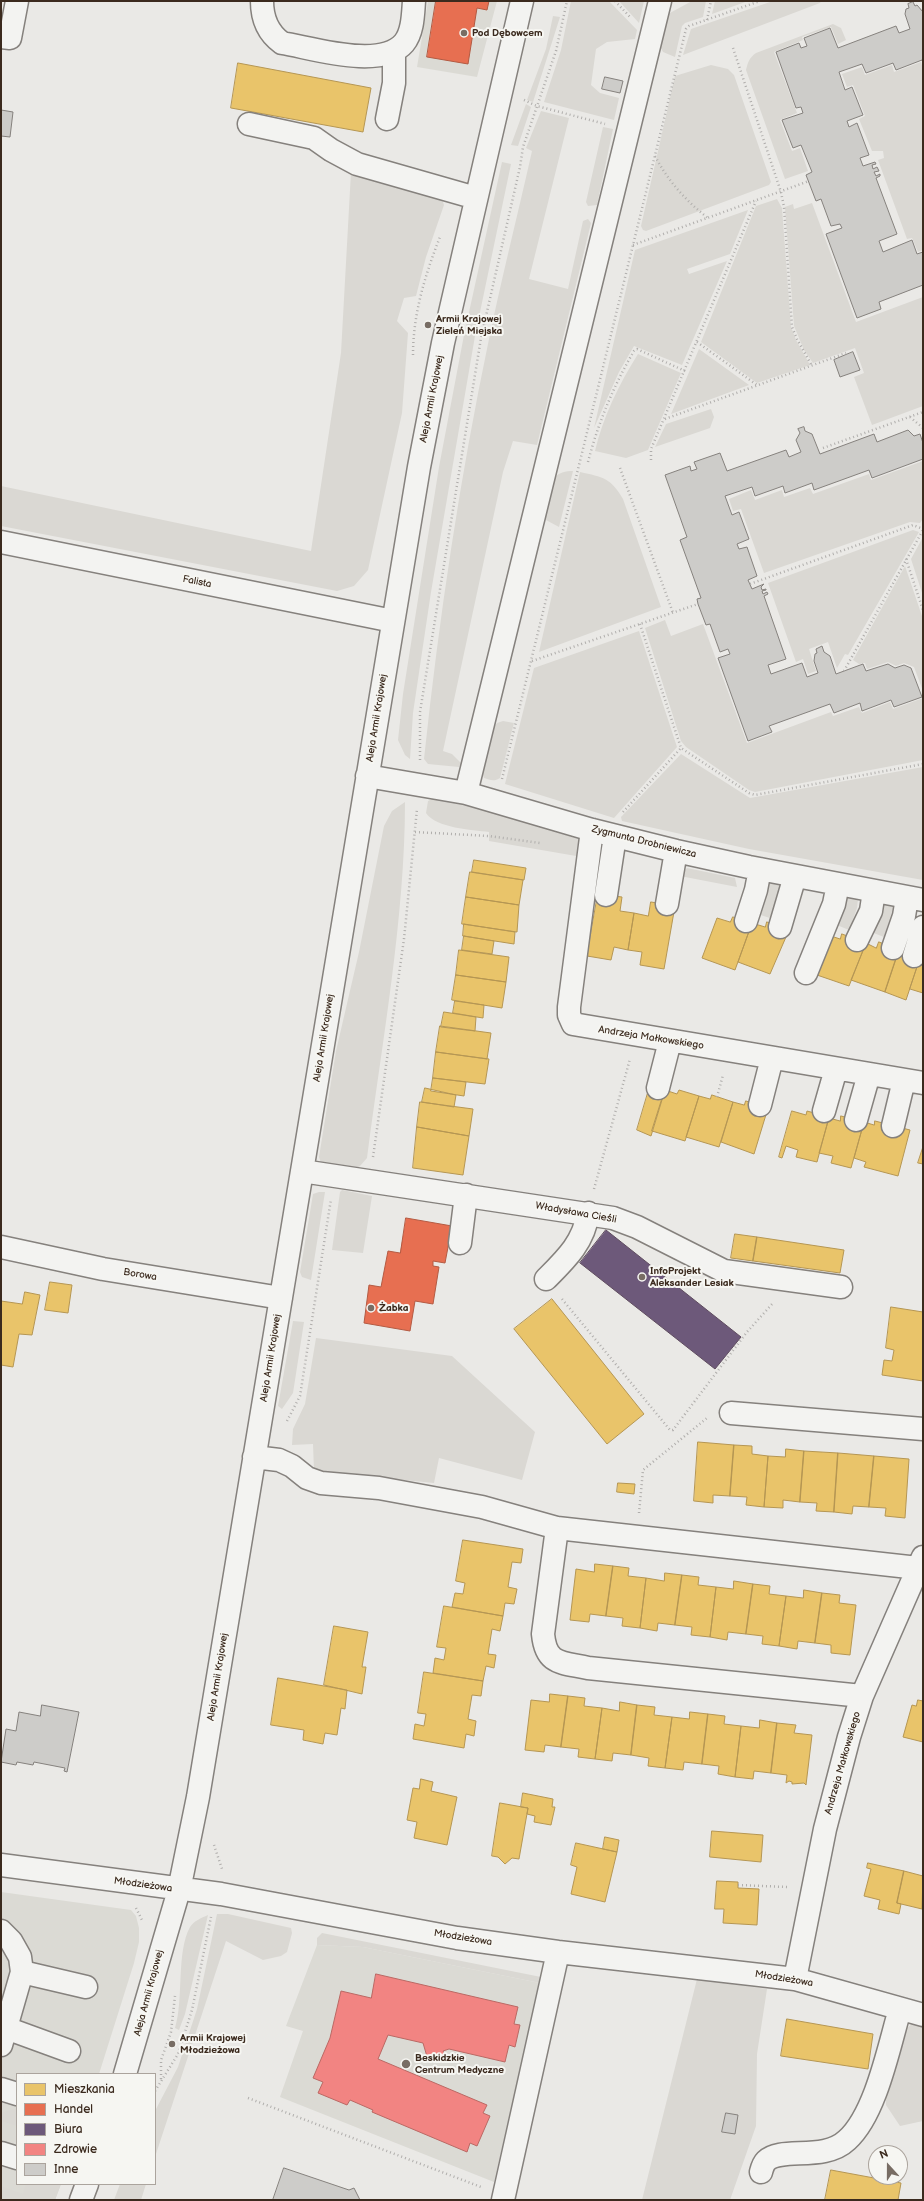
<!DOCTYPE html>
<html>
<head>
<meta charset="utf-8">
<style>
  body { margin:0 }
  #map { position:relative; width:924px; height:2201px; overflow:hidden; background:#eae9e6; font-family:"Balsamiq Sans",sans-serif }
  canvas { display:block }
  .frame { position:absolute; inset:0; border:2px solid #3b2a1e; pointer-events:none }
  .legend { position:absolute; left:16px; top:2073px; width:140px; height:112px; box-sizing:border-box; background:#f6f6f2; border:1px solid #aba49d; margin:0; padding:5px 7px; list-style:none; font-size:12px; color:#3b2a1e }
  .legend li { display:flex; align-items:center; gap:8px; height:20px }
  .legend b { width:20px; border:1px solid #aba49d }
  .north { position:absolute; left:868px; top:2145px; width:40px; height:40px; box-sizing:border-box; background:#f6f6f2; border:1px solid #aba49d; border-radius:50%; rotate:339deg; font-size:11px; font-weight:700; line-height:16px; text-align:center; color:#3b2a1e }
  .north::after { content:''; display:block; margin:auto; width:14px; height:18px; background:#786d64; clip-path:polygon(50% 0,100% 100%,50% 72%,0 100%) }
</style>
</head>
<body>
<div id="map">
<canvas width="924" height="2201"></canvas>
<div class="frame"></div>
<ul class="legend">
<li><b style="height:11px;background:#e9c46a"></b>Mieszkania</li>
<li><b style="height:11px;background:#e76f51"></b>Handel</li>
<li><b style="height:11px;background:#6d597a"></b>Biura</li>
<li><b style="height:11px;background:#f28482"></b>Zdrowie</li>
<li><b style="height:11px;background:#cdccc9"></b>Inne</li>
</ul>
<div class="north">N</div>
</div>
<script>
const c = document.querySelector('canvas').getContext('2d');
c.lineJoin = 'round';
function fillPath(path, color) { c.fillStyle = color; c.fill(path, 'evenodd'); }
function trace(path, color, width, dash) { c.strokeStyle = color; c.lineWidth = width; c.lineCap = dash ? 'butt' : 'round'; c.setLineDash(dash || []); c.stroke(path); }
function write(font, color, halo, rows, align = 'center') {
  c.font = font + ' "Balsamiq Sans",sans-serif'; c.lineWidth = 4; c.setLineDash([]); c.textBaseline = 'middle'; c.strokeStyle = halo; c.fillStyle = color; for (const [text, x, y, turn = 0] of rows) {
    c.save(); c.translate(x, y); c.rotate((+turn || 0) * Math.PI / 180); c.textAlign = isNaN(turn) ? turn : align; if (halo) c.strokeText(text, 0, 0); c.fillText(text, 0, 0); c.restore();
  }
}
fillPath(new Path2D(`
  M428,1H497L477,77L417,67Z
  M1,1892L131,1910L136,1916L139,1928V1942L134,1963L99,2074H17V2184H61L55,2200H1Z
  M317,1945L363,1947L540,1983L494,2182L280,2097L303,2031L286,2026Z`), '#dbdad4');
fillPath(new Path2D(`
  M571,1H609L637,30L635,39L607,42L596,49L591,85L600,93L619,98L614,120L544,102L561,50Z
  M619,1H644L639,23Z
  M692,1H706L703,17L685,23L682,26L675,57L663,52L659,45L660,26L668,14Z
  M715,1H748L712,14Z
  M773,1H821L820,3L683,55L691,29Z
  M553,16L560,17L533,102L527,100L546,49Z
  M833,24L841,28L846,40L838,44L831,27L802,37L803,40L774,52L797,113L780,120L792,151L800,148L808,171L785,179L746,70C748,62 749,58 756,53Z
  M921,62L923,69V250L918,252L912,238L907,239L878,160L884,158L883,151H872L859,119L865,116L853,85L847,87L842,74L862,67L865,75L892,65L894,72Z
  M711,65L728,69L734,75L771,182L769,185L646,231L643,230L641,226L675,76Z
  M526,104L531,107L518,146L511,145Z
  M541,111L569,118L529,279L568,289L583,221L588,219L591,223L537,445L513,441L503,472L443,751L452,754L461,763L459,767L428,764L424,759C439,618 460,477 489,339C502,276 518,214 532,151L526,148Z
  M603,127L613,129L597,205L588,206L586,202Z
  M502,162L511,164L475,336L431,592L413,713L410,759L405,755L398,740L403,694L439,467L464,335Z
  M351,172L442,199L444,205L426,257L416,296L404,298L397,321L408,333L402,413L368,570L354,586L337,591L1,526V486L311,551L341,353Z
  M777,199L782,208L791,327L796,340L810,365L757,383L701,342L756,206Z
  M812,203L856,322L923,297V406L872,425L854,377L864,373L855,348L813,363L804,350L794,326L785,207L793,204L794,209Z
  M748,210L730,254L687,269L689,274L727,261L682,365L634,346L619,372L594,428L635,250Z
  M699,349L749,385L671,414Z
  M638,354L681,373L648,450L626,458L595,451C603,417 619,384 638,354Z
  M711,409L714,417L710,428L655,447L666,424Z
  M923,461V519L920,523L910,522L764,573L741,509L733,511L729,499L751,490L755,500L782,490L784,497L810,488L813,494L869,474L871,480Z
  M573,471L559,527L546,520C544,512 549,487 554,479C558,472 566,471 573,471Z
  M580,472C603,477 611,478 623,499L661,607L539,652Z
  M913,530L919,532L848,655L845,654L837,668L828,642L809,649L816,671L808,674L803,659L796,662L768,583Z
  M923,537V596L911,559Z
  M905,566L923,619V691L914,667L904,663L896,666L888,662L867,669L865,663L859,664L853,660Z
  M665,620L671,636L703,624L747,743L831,712L833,716L859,707L862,713L890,702L893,709L923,698V760L755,792L749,790L686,747L681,741L645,628Z
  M639,631L677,747L614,818L505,784L534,668Z
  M503,721L514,723L500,778C494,782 490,780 484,778L482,773L493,728L497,723Z
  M681,754L750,798L923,767V880L749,849L622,821L621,817Z
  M434,798L464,801L584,841L582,857L489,841V832C472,830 436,828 426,813L428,801Z
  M405,802C405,918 382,1042 367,1158L360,1166L351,1172L321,1163L319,1157L336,1051L359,952L384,826L392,811Z
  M687,868L735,878L737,887L680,876Z
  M764,882L781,885L770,918L754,913Z
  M841,896L858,899L857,908L849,930L832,923Z
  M880,903L894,905L884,937L871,932Z
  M342,1190L372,1196L363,1253L332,1250L340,1192Z
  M319,1192H325L311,1280L302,1277L300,1272L313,1194Z
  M293,1321L304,1322L293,1393L282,1409L278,1406Z
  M316,1338L452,1356L535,1432L522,1480L439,1458L434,1483L314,1471L313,1444L292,1445L293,1429L305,1404Z
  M217,1914H228L291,1928L292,1933L287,1952L281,1956L263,1960L226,1941L155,2157V2111L178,2067L197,2009Z
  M208,1915L185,2014L179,2030L175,2028C184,1999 176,1953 190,1927C194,1921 201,1918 208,1915Z
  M322,1933L541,1977L540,1983L363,1947L317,1945V1938Z
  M697,1979L767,1989L757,2054L756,2126L730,2200H642Z
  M912,2024L923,2027V2121L900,2126L886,2105V2089L903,2031Z
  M17,2108V2126L1,2121V2113Z
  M26,2184H61L55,2200H1L3,2187L23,2194Z
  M120,2184H146L141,2200H114Z`), '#dad8d3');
const homes = new Path2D(`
  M238,63L371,88L363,132L231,108Z
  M474,860L526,868L524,880L472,872Z
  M470,872L523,880L519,905L466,897Z
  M598,894L622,897L620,911L634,913L628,950L614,947L611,960L587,956Z
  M466,897L519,905L517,932L462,924Z
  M651,902L675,906L664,969L640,965L642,952L628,950L634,913L648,916Z
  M733,917L752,923L735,970L702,958L717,918L730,922Z
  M767,922L789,930L770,974L738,962L752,923L765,927Z
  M464,924L515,932L514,944L463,936Z
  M842,934L866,943L849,986L814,974L828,935L840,939Z
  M464,936L494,941L492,954L462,950Z
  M879,942L899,950L885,992L851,980L866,943L876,948Z
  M923,949V993L910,989Z
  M459,950L509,957L506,982L456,975Z
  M899,950L920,958L906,1000L885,992Z
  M456,975L506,982L502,1008L452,1000Z
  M455,1001L484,1005L483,1018L453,1013Z
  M444,1012L476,1017L475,1031L441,1027Z
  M440,1026L491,1033L487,1059L436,1052Z
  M436,1052L489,1059L485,1084L433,1078Z
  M433,1078L466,1082L464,1096L431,1091Z
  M650,1086L665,1090L651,1136L637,1130Z
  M425,1088L456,1095L454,1107L422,1102Z
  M665,1090L677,1094L679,1090L699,1096L685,1141L652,1131Z
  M712,1095L733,1102L719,1147L686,1137L699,1096L710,1099Z
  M746,1101L768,1108L754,1154L721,1142L733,1102L744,1105Z
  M420,1102L473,1109L469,1136L417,1127Z
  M792,1111L806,1115L807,1111L829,1117L817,1162L796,1157L798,1150L786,1146L782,1158L779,1157Z
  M841,1116L864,1122L851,1168L831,1163L833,1156L819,1153L829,1118L840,1121Z
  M875,1121L910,1130L898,1176L864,1167L866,1162L854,1158L864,1122L874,1125Z
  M417,1127L469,1136L463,1175L413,1168Z
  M923,1147V1164L918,1163Z
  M735,1234L757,1237L753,1261L731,1258Z
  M757,1237L844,1250L840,1273L753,1261Z
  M50,1282L72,1285L68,1313L45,1310Z
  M25,1292L40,1295L32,1335L19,1334L13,1367L1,1365V1301L22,1304Z
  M552,1299L644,1414L607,1444L514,1329Z
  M891,1307L923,1312V1381L882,1375L884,1360L892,1361L894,1350L886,1348Z
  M698,1442L734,1445L730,1496L713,1495V1503L694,1501Z
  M734,1445L752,1446V1454L768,1456L764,1507L746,1505L747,1497L730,1496Z
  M786,1449L804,1451L800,1502L783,1500V1508L764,1507L768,1456L785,1457Z
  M804,1451L838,1453L834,1512L816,1511L817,1503L800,1502Z
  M838,1453L874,1456L869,1507L853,1506L852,1514L834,1512Z
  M874,1456L909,1459L905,1518L885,1516L886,1508L869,1507Z
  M618,1483L635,1484L634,1494L617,1492Z
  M463,1540L523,1549L521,1563L512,1562L508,1587L517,1589L514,1604L505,1603L503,1616L452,1607L455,1593L463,1594L465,1583L456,1581Z
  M595,1564L613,1566L606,1616L590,1614L589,1622L570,1620L576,1569L594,1572Z
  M613,1566L629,1568L628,1576L646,1578L640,1628L622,1626L623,1618L606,1616Z
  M665,1573L682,1575L675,1625L658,1623L657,1631L640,1628L646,1578L664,1581Z
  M682,1575L699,1577L698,1585L716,1587L710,1637L691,1635L692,1627L675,1625Z
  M734,1581L753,1584L746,1634L728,1632L727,1640L710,1637L716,1587L733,1589Z
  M753,1584L770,1586L769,1594L786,1596L779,1646L762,1644L763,1636L746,1634Z
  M804,1590L822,1593L815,1643L798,1641L797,1649L779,1646L786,1596L803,1598Z
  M822,1593L840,1595L839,1603L856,1605L850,1655L831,1653V1645L815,1643Z
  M444,1606L503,1616L500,1631L492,1629L488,1654L496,1655L494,1668L486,1666L483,1681L433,1673L435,1658L444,1660L446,1648L437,1647Z
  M334,1626L368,1632L362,1667H366L362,1694L324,1685Z
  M424,1672L483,1681L481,1696L472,1695L468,1719L476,1721L474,1736L466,1734L464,1748L413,1739L415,1724L424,1726L426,1714L418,1713Z
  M278,1678L347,1690L345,1709L341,1708L337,1735L325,1733L323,1744L303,1740L304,1730L271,1725Z
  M550,1694L568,1696L561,1747L545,1745L544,1752L525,1750L531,1700L549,1702Z
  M568,1696L585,1698L584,1706L602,1708L595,1759L578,1757L579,1749L561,1747Z
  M918,1700L923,1701V1742L903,1737L912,1705L916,1706Z
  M620,1702L637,1705L631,1755L613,1753L612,1761L595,1759L602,1708L619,1711Z
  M637,1705L655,1707L654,1715L672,1717L665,1768L648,1766L649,1758L631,1755Z
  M690,1712L708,1714L702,1764L684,1762L683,1770L665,1768L672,1717L689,1719Z
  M708,1714L725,1716L724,1724L741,1726L735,1777L718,1774L719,1766L702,1764Z
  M760,1720L777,1723L771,1773L754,1771L753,1779L735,1777L741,1726L759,1728Z
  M777,1723L796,1725L794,1733L812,1735L806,1785L804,1783L792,1784V1782L789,1781L786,1783L787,1775L771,1773Z
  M421,1779L433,1782L431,1791L457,1797L447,1845L414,1838L417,1822L407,1820L413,1788L419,1789Z
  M523,1793L553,1799L552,1807H555L551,1825L534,1822L535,1816L527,1814L528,1808L521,1807Z
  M500,1803L528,1808L519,1859L512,1858L505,1864L498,1857L492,1856Z
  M712,1831L763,1835L761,1862L710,1857Z
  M605,1837L619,1840L617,1852L603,1849Z
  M576,1843L617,1852L605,1902L571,1894L577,1867L571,1865Z
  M868,1863L904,1871L897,1903L901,1904L899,1914L878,1909L880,1900L864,1896L871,1869L867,1868Z
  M904,1871L923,1876L922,1909L897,1903Z
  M717,1881L738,1882V1888L759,1889L757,1925L723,1923L724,1909H715Z
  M787,2019L873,2034L868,2069L781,2056Z
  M831,2170L901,2183L898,2200H825Z`);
fillPath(homes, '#e9c46a');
trace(homes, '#b59653', 1);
const shops = new Path2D(`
  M436,1H489L487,10L477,8L468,64L427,57Z
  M406,1218L452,1226L445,1263L433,1261V1266L439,1267L433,1304L415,1301L410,1331L364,1323L369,1285L381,1287L388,1251L400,1253Z`);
fillPath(shops, '#e76f51');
trace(shops, '#b35a42', 1);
const offices = new Path2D(`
  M606,1230L741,1337L715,1369L580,1263Z`);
fillPath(offices, '#6d597a');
trace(offices, '#5e4b5e', 1);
const health = new Path2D(`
  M376,1974L518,2007L514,2024L520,2025L515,2047L509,2045L505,2062L449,2049L443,2051L445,2055L428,2060L423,2043L388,2035L378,2059L487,2105L483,2113L490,2116L477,2146L470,2143L467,2152L372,2112L373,2110L350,2100L347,2105L318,2093L323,2082L313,2078L330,2038L341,1991L371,1998Z`);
fillPath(health, '#f28482');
trace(health, '#bb6964', 1);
const building = new Path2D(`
  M913,2L915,6L917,5L923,12V63L922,60L896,70L893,63L866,73L862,64L839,72L845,90L852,87L863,115L847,121L849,127L857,123L869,155L860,158L863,166L875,162L876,164L872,165L873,169L877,167L879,171L874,172L876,176L880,174V176L876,178L897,234L879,241L883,252L912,240L917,254L923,252V285L879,302L881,309L857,318L826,234L842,228L840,224L831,226L821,199L816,201L806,175L812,172L801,145L793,148L782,120L803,113L801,107L796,108L776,52L799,43L801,48L807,46L804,38L830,28L838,48L896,26L899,33L910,29L905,14L906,9L909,8L908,4Z
  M605,77L623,81L620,93L602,89Z
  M1,110L13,112L10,137L1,136Z
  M853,352L860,370L840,377L834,360Z
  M804,427L805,431L812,434L820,454L874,434L877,442L908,430L914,436L920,434L923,443V459L872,478L869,470L814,490L812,483L785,493L783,486L755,496L752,487L725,496L732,515L739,512L749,539L737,544L739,549L747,547L757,576L748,580L752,589L764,584L761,587L762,590L766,589V590L762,591L763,594L767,592L768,594L764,596L786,659L768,665L771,674L802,663L807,677L818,673L814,661L815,654L817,653L816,649L822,646L824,652L830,656L836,674L863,664L866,671L888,664L895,668L904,665L911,668L922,697L894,707L891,700L862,711L860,703L834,713L830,704L769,726L772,732L748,741L718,658L730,654L728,649L720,652L710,624L706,625L698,604L697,599L701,598L680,540L687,537L665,475L690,466L691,471L697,469L694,462L720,453L727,471L786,450L789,457L801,452L796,440L800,433L798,429Z
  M42,1705L79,1712L67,1772L64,1771L65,1768L34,1762L33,1765L17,1762L16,1765L1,1762L6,1729L16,1731L19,1712L40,1716Z
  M726,2113L738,2115L735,2134L722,2132Z
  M284,2168L349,2190L354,2188L360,2200H273Z`);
fillPath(building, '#cdccc9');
trace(building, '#85817d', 1);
const minor = new Path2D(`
  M262,1C262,19 268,33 282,43C313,48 381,70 404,43C413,32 413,14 414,1
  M1,37L10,38L17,1
  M387,119L394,83V52
  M249,124L314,138L331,150L357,164L476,198
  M1,542L393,621
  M367,776L466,793L592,830L676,851L749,867L923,900
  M466,793L660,1
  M592,830L569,1007V1015L573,1024L923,1083
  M606,895L615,836
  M667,904L676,851
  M746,921L756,890L760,869
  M780,927L795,876
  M857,940L871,911L874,891
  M893,948L904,916L907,898
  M914,956L923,927
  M806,973L834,904L838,884
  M658,1088L670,1041
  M760,1105L772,1058
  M824,1111L836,1069
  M856,1120L869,1074
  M893,1126L904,1080
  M302,1171L613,1218L637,1227L724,1271L841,1287
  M460,1243L466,1195
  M1,1247L103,1269L281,1298
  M546,1279C566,1259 584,1242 588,1213
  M731,1413L923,1429
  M254,1457L279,1460L292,1466L307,1478L321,1483L379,1488L482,1507L557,1528L918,1568
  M557,1528L543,1634C546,1665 561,1662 588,1668L862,1696
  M1,1865L221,1894L457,1938L558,1952L795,1979L923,2015
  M1,1931L11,1941L20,1957L22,1972L1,2045
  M22,1972L86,1987
  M795,1979L825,1829L849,1737L862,1696L923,1557
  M6,2028L69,2051
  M125,2074L179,1890L198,1797L419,467L443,343L522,1
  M1,2089L17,2094
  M1,2153L17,2158
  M761,2172C762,2168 764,2163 766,2161C781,2146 824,2162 847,2140C876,2114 889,2046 900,2009
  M81,2200L87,2184
  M503,2200L558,1952`);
trace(minor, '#85817d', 25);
trace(new Path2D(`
  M615,1L631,18
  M707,20L711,1
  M733,48L781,192L784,207L792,327L797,339L812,366
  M524,100L537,106L605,124
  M655,156C668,181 686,201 708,218
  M633,245L809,181
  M697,342L757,385
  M413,355C413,314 425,275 440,237
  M910,417L923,428
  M665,419L846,353
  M823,448L923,412
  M651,460V449L756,201
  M588,462C598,423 614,385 634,351L637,349L685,371
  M620,468L673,613
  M906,559L923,610
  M750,584L913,525L923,529
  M640,624L681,748L749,793L755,795L923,764
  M532,661L698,604
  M844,671L923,530
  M420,760V712L481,338L520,167L523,147L556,51L567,1
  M502,779L686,29L689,26L760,1
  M623,812L681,748
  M415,832L489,836L540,843
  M717,1097L723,1075
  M373,1157L404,939L417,809
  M594,1189L630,1059
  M562,1299L670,1430H673L747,1332L773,1303
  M287,1421L300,1396L331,1199
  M639,1513L643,1470L707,1418
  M214,1845L222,1869
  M738,1885L787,1887
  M136,1908L143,1922
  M161,2079V2060L171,2032L175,1996
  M155,2091L178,2054L192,2010L211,1917
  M248,2098L481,2187`), '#b0aeac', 2.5, [1, 3]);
trace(minor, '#f3f3f1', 22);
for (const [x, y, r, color] of [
  [464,33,4,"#786d64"],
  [428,325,4,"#786d64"],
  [642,1277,4,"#786d64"],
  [371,1308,4,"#786d64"],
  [172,2044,4,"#786d64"],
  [406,2064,5,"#786d64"]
]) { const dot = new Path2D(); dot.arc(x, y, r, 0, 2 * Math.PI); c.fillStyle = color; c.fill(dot); trace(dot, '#f6f6f2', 1.5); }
write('bold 10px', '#3b2a1e', '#f6f6f2', [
  ["Pod Dębowcem",472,33],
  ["Armii Krajowej",436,319],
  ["Zieleń Miejska",436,331],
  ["InfoProjekt",650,1271],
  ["Aleksander Lesiak",650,1283],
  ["Żabka",379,1308],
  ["Armii Krajowej",180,2038],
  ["Młodzieżowa",180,2050],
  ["Beskidzkie",415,2058],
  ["Centrum Medyczne",415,2070]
], 'left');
write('10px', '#3b2a1e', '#f6f6f2', [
  ["Aleja Armii Krajowej",432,399,-79],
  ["Falista",197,582,11],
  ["Aleja Armii Krajowej",377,718,-81],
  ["Zygmunta Drobniewicza",644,842,14],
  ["Aleja Armii Krajowej",324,1038,-81],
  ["Andrzeja Małkowskiego",651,1038,9],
  ["Władysława Cieśli",576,1213,10],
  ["Borowa",140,1275,9],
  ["Aleja Armii Krajowej",271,1358,-81],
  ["Aleja Armii Krajowej",218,1677,-81],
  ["Andrzeja Małkowskiego",843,1763,-74],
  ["Młodzieżowa",143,1885,8],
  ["Młodzieżowa",463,1938,9],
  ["Młodzieżowa",784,1979,9],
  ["Aleja Armii Krajowej",149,1993,-75]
]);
</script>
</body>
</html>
